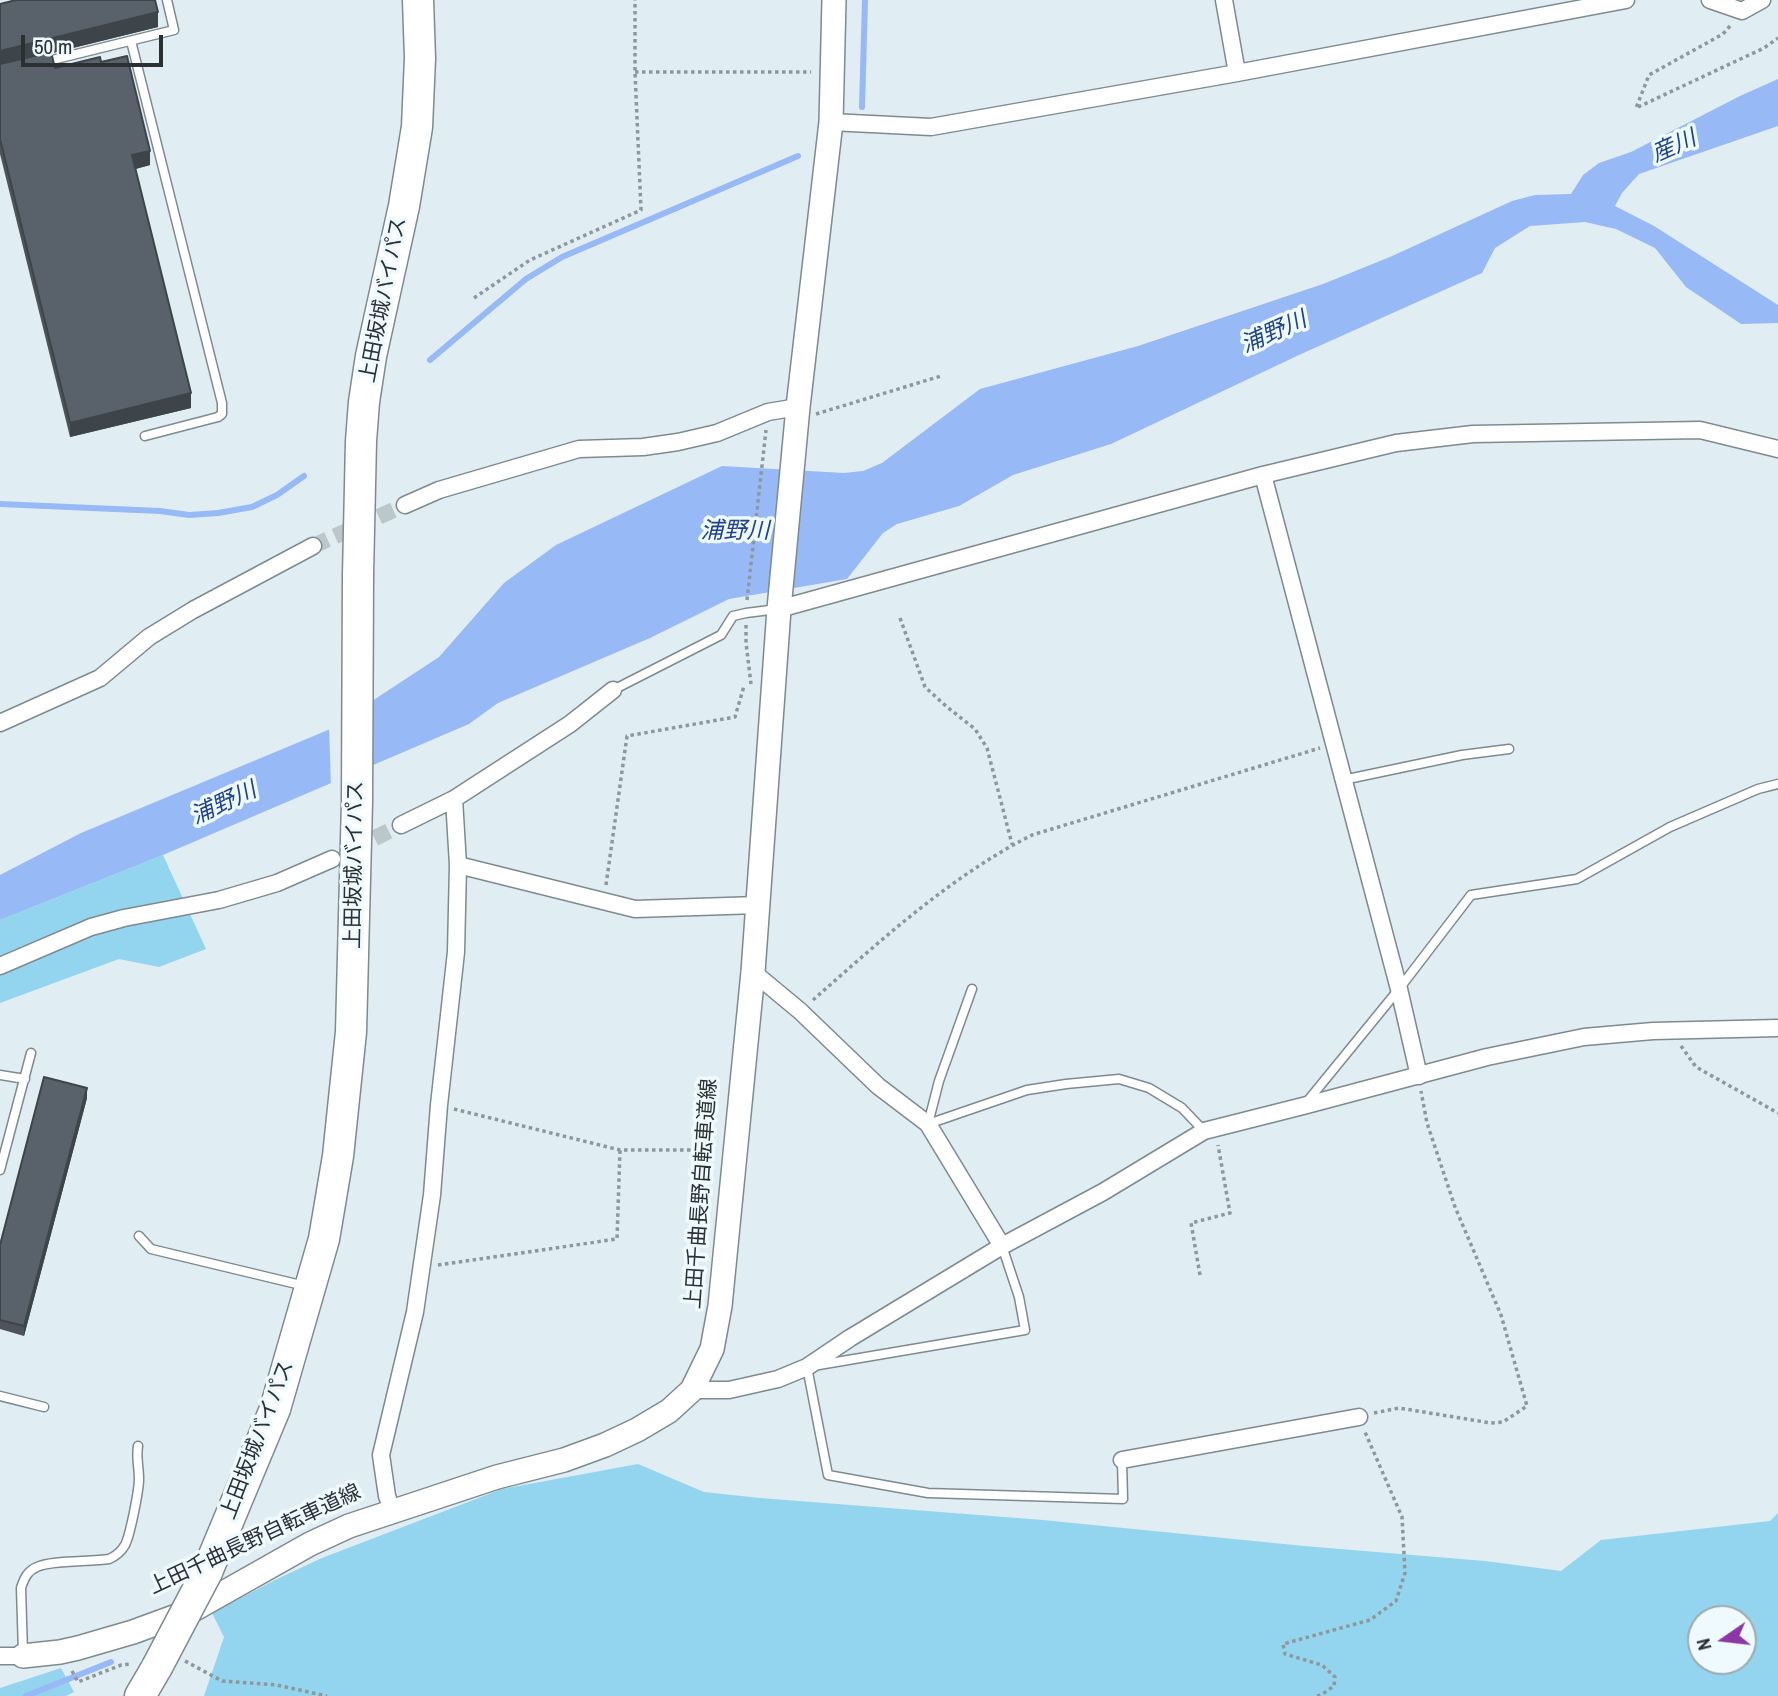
<!DOCTYPE html>
<html>
<head>
<meta charset="utf-8">
<style>
  body { margin:0 }
  #map { position:relative; width:1778px; height:1696px; overflow:hidden; background:#e0edf3; font-family:"Archivo Narrow",sans-serif }
  canvas { display:block }
  .north { position:absolute; left:1687px; top:1605px; width:70px; height:70px; box-sizing:border-box; background:#effaff; border:2px solid #a1a9ad; border-radius:50%; rotate:256deg; font-size:19px; font-weight:700; line-height:28px; text-align:center; color:#2b3032 }
  .north::after { content:''; display:block; margin:auto; width:24px; height:32px; background:#8b37a5; clip-path:polygon(50% 0,100% 100%,50% 72%,0 100%) }
  .scale { position:absolute; left:21px; top:35px; width:142px; height:32px; box-sizing:border-box; border:4px solid #2b3032; border-top:0; padding-left:9px; font-size:21px; line-height:24px; white-space:nowrap; color:#2b3032; -webkit-text-stroke:5px #effaff; paint-order:stroke }
</style>
</head>
<body>
<div id="map">
<canvas width="1778" height="1696"></canvas>
<div class="north">N</div>
<div class="scale">50 m</div>
</div>
<script>
const c = document.querySelector('canvas').getContext('2d');
c.lineJoin = 'round';
function fillPath(path, color) { c.fillStyle = color; c.fill(path, 'evenodd'); }
function trace(path, color, width, dash) { c.strokeStyle = color; c.lineWidth = width; c.lineCap = dash ? 'butt' : 'round'; c.setLineDash(dash || []); c.stroke(path); }
function write(font, color, halo, rows, align = 'center') {
  c.font = font + ' "Archivo Narrow","Noto Sans JP",sans-serif'; c.lineWidth = 7; c.setLineDash([]); c.textBaseline = 'middle'; c.strokeStyle = halo; c.fillStyle = color; for (const [text, x, y, turn = 0] of rows) {
    c.save(); c.translate(x, y); c.rotate((+turn || 0) * Math.PI / 180); c.textAlign = isNaN(turn) ? turn : align; if (halo) c.strokeText(text, 0, 0); c.fillText(text, 0, 0); c.restore();
  }
}
fillPath(new Path2D(`
  M163,855L206,949L159,967L119,959L0,1003V920Z
  M638,1464L704,1492L760,1498L1043,1520L1304,1546L1485,1561L1561,1571L1601,1540L1770,1521L1778,1513V1696H204L224,1637L212,1613L275,1580L322,1558L502,1489ZM1701,1619H1743V1661H1701Z
  M61,1668L74,1692L66,1696H0V1688Z`), '#93d4ef');
fillPath(new Path2D(`
  M1778,79V126L1639,174L1622,193L1615,206L1654,226L1778,305V323L1741,324L1686,287L1655,248L1616,229L1585,222L1530,226L1495,248L1482,273L1299,355L1111,444L1013,475L959,506L897,524L883,533L847,579L729,599L650,638L498,703L469,724L163,855L0,920V875L81,833L328,730L439,657L504,583L556,545L722,466L844,473L863,471L882,463L980,389L1138,346L1323,284L1390,257L1512,201L1535,195L1571,194L1583,175L1599,163L1631,152L1740,96Z`), '#97b9f6');
fillPath(new Path2D(`
  M371,697V770L331,787L329,725Z`), '#e0edf3');
trace(new Path2D(`
  M862,107L865,0
  M430,360L526,279L562,257L798,156
  M0,504L160,511L189,515L218,513L252,507L277,495L304,476
  M26,1696L111,1662`), '#97b9f6', 6);
trace(new Path2D(`
  M313,546L405,505
  M353,849L401,825`), '#bcc7cc', 16, [16, 8]);
const lane = new Path2D(`
  M131,41L222,403V414L218,417L145,436
  M44,62L174,30L167,0
  M613,690L721,635L733,616L746,613L778,609
  M1343,780L1462,755L1509,749
  M0,1075L25,1079
  M1306,1103L1399,989L1471,895L1577,879L1670,827L1758,789L1778,784
  M928,1124L1027,1090L1066,1084L1119,1079L1149,1088L1182,1108L1204,1131
  M928,1124L939,1081L972,989
  M0,1170L31,1053
  M139,1236L151,1249L305,1286
  M1002,1246L1019,1297L1025,1330L807,1367L828,1475L928,1493L1123,1499L1122,1460
  M0,1396L44,1407
  M23,1653L21,1588C24,1579 27,1571 37,1567C50,1560 91,1562 109,1559C116,1556 121,1552 125,1545C130,1536 139,1490 139,1479C139,1467 136,1458 138,1446`);
const street = new Path2D(`
  M1224,0L1237,73
  M1710,0L1742,11L1762,0
  M831,122L931,127L1237,73L1626,0
  M1263,475L1399,989L1419,1076
  M405,505L439,490L579,449L643,447L678,442L717,433L768,412L798,407
  M779,609L1263,475L1396,443L1473,434L1700,430L1778,449
  M0,723L100,678L149,637L193,610L313,546
  M401,825L454,799L570,724L613,690
  M458,865L635,909L758,905
  M0,966L91,927L124,918L219,900L277,883L332,859
  M753,972L800,1011L878,1086L928,1124L1002,1246
  M692,1390H729L778,1379L807,1367L850,1338L1002,1246L1103,1192L1204,1131L1303,1106L1487,1057L1584,1037L1653,1031L1778,1028
  M1122,1460L1359,1417
  M392,1510L387,1496L381,1455L415,1312L432,1195L439,1105L456,952L458,865L454,799
  M0,1656H23`);
const secondary = new Path2D(`
  M23,1656L60,1652L78,1648L133,1632L193,1610L310,1544L349,1526L497,1477L564,1460L605,1445L637,1430L669,1411L692,1390L712,1349L720,1306L753,972L779,609L798,407L831,122L834,0`);
const highway = new Path2D(`
  M207,1572L275,1409L324,1239L338,1156L351,1032L357,802L358,575L361,441L364,402L371,356L404,206L417,127L420,58L418,0
  M140,1696L157,1667`);
trace(lane, '#7e8a8f', 11);
trace(street, '#7e8a8f', 19);
trace(secondary, '#7e8a8f', 26);
trace(highway, '#7e8a8f', 33);
trace(new Path2D(`
  M1730,26L1723,34L1649,75L1636,108L1764,48L1778,38
  M635,72H811
  M474,298L530,260L641,210L635,72V0
  M816,414L941,376
  M747,600L766,430
  M900,618L925,687L947,707L975,729L987,748L1012,844
  M746,625V643L751,684
  M606,885L627,736L735,717L744,686
  M813,1000C880,941 951,876 1032,835L1320,748
  M1681,1046L1696,1067L1778,1113
  M454,1109L620,1150H715
  M438,1265L617,1239L620,1150
  M1200,1275L1191,1223L1230,1213L1218,1145
  M1374,1413L1399,1408L1491,1423L1503,1422L1527,1406L1501,1315L1455,1207L1427,1123L1421,1091
  M185,1661L222,1681L277,1685L327,1696
  M72,1671L78,1682L121,1665L132,1664
  M1317,1696L1321,1695L1334,1686L1335,1677L1322,1665L1285,1654L1283,1644L1370,1620L1396,1601L1405,1573L1402,1517L1365,1432`), '#8e979c', 3.5, [3.5, 3.5]);
trace(lane, '#fff', 8);
trace(street, '#fff', 16);
trace(secondary, '#fff', 23);
trace(highway, '#fff', 30);
const highwayBridge = new Path2D(`
  M157,1667L207,1572`);
trace(highwayBridge, '#7e8a8f', 33, []);
trace(highwayBridge, '#fff', 30);
fillPath(new Path2D(`
  M0,4L158,27L52,53L55,68L101,62L150,165L135,169L191,408L70,437L0,154Z
  M87,1098L24,1336L0,1329V1245Z`), '#4d545b');
fillPath(new Path2D(`
  M158,12V27L0,66V51Z
  M150,151V165L132,170V155Z
  M191,393V408L70,437V423Z
  M87,1088V1098L24,1336V1326Z`), '#3e454a');
const building = new Path2D(`
  M16,0H155L158,12L0,51V4Z
  M51,52L55,68L100,57L101,62L127,56L150,151L132,155L191,393L70,423L0,139V64Z
  M44,1077L87,1088L24,1326L0,1320V1245Z`);
fillPath(building, '#59626a');
trace(building, '#3e454a', 2);
write('21px', '#2b3032', '#effaff', [
  ["上田坂城バイパス",384,300,-79],
  ["上田坂城バイパス",355,865,-89],
  ["上田千曲長野自転車道線",702,1194,-86],
  ["上田坂城バイパス",258,1440,-69],
  ["上田千曲長野自転車道線",255,1540,-25]
]);
write('italic 23px', '#20438b', '#effaff', [
  ["産川",1674,147,-24],
  ["浦野川",1274,333,-24],
  ["浦野川",735,532],
  ["浦野川",224,804,-25]
]);
</script>
</body>
</html>
